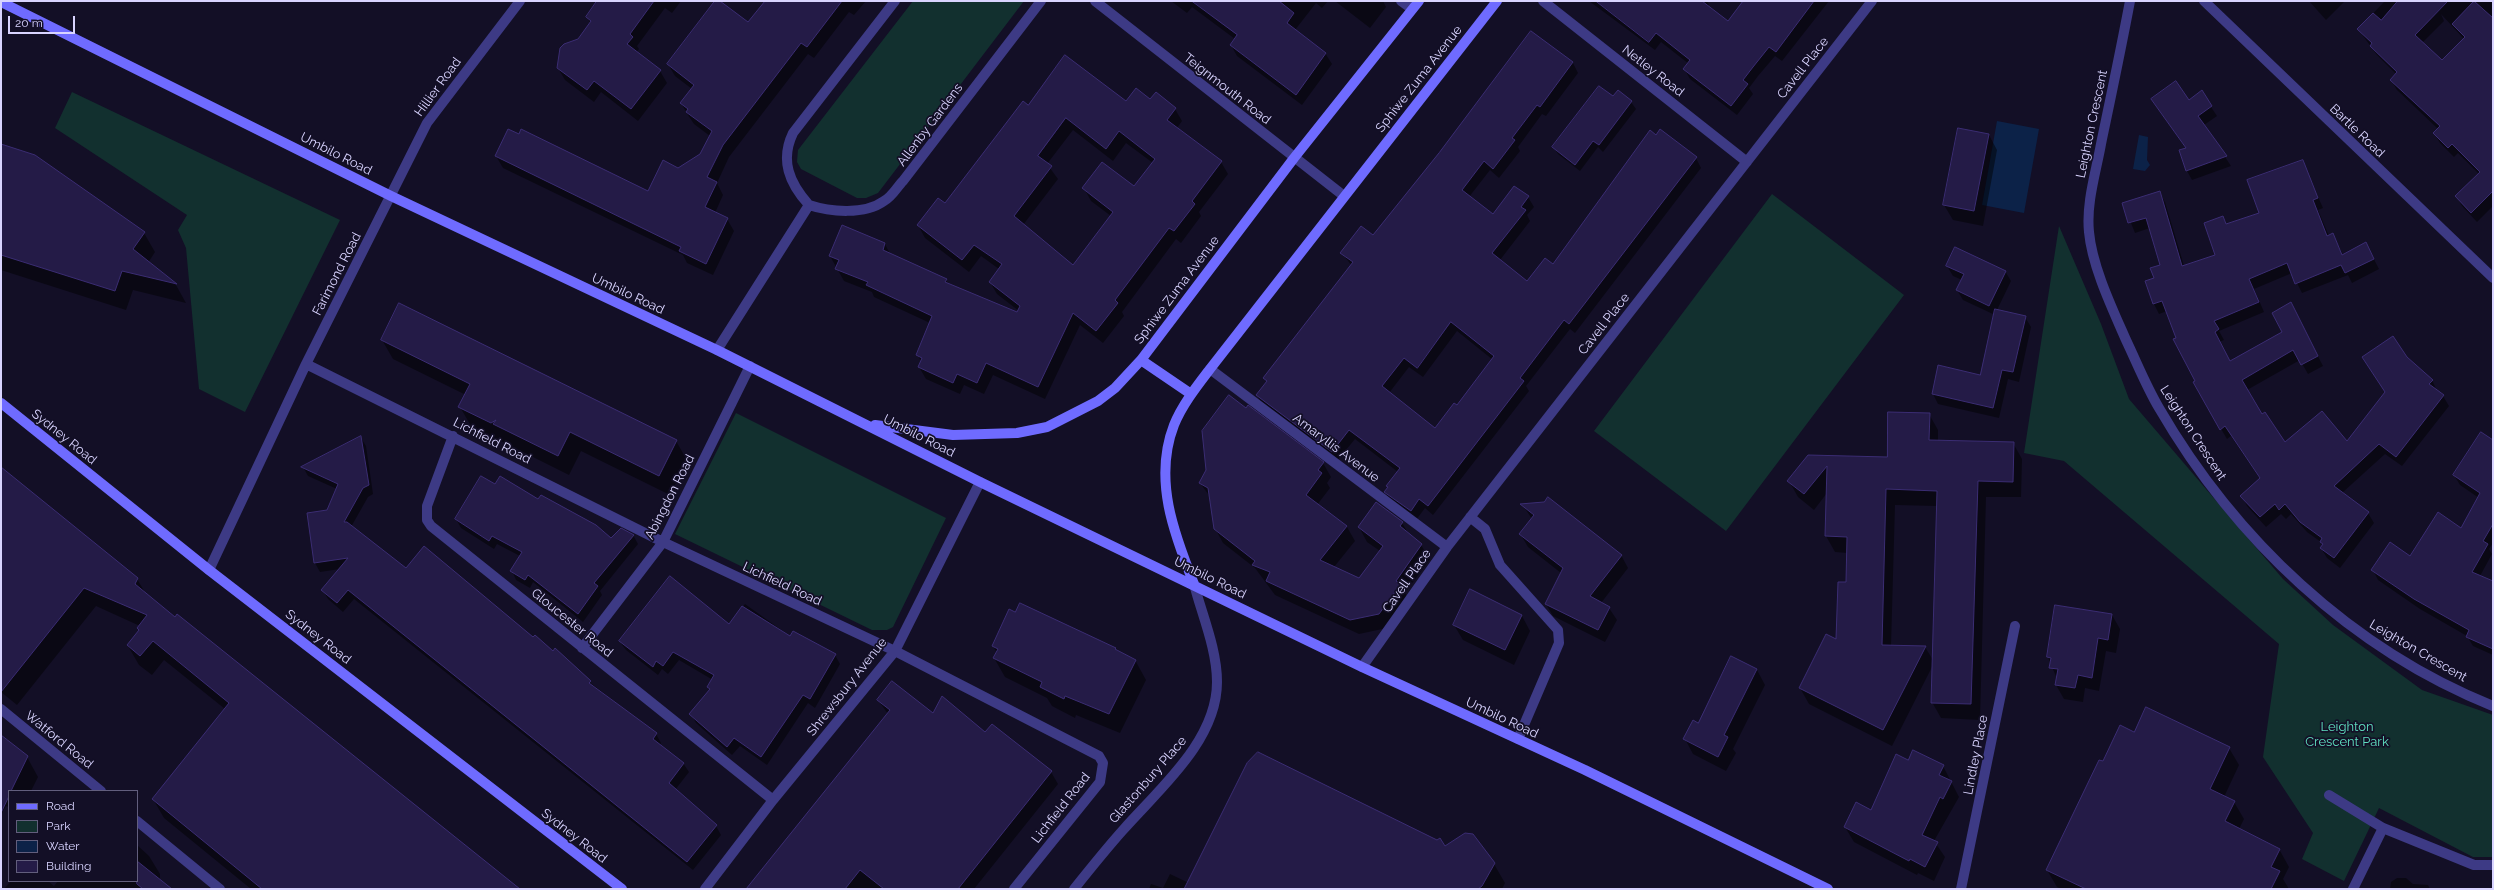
<!DOCTYPE html>
<html>
<head>
<meta charset="utf-8">
<style>
  body { margin:0 }
  #map { position:relative; width:2494px; height:890px; overflow:hidden; background:#130f26; font-family:Raleway,sans-serif }
  canvas { display:block }
  .frame { position:absolute; inset:0; border:2px solid #d9d4ff; pointer-events:none }
  .legend { position:absolute; left:8px; top:790px; width:130px; height:92px; box-sizing:border-box; background:#130f26; border:1px solid #625e7d; margin:0; padding:5px 7px; list-style:none; font-size:12px; color:#d9d4ff }
  .legend li { display:flex; align-items:center; gap:8px; height:20px }
  .legend b { width:20px; border:1px solid #625e7d }
  .scale { position:absolute; left:8px; top:16px; width:67px; height:18px; box-sizing:border-box; border:2px solid #d9d4ff; border-top:0; padding-left:5px; font-size:12px; line-height:14px; white-space:nowrap; color:#d9d4ff; -webkit-text-stroke:3px #130f26; paint-order:stroke }
</style>
</head>
<body>
<div id="map">
<canvas width="2494" height="890"></canvas>
<div class="frame"></div>
<ul class="legend">
<li><b style="height:5px;background:#6f6bff"></b>Road</li>
<li><b style="height:11px;background:#12302f"></b>Park</li>
<li><b style="height:11px;background:#0c2248"></b>Water</li>
<li><b style="height:11px;background:#241b47"></b>Building</li>
</ul>
<div class="scale">20 m</div>
</div>
<script>
const c = document.querySelector('canvas').getContext('2d');
c.lineJoin = 'round';
function fillPath(path, color) { c.fillStyle = color; c.fill(path, 'evenodd'); }
function trace(path, color, width, dash) { c.strokeStyle = color; c.lineWidth = width; c.lineCap = dash ? 'butt' : 'round'; c.setLineDash(dash || []); c.stroke(path); }
function write(font, color, halo, rows, align = 'center') {
  c.font = font + ' Raleway,sans-serif'; c.lineWidth = 3.5; c.setLineDash([]); c.textBaseline = 'middle'; c.strokeStyle = halo; c.fillStyle = color; for (const [text, x, y, turn = 0] of rows) {
    c.save(); c.translate(x, y); c.rotate((+turn || 0) * Math.PI / 180); c.textAlign = isNaN(turn) ? turn : align; if (halo) c.strokeText(text, 0, 0); c.fillText(text, 0, 0); c.restore();
  }
}
fillPath(new Path2D(`
  M913,1H1024L878,193L866,198H857L801,169L797,162L798,150Z
  M72,92L340,220L245,412L199,389L186,248L178,230L187,215L55,128Z
  M1772,194L1904,295L1726,531L1594,431Z
  M2059,226L2101,324L2129,399L2283,579L2333,625L2422,690L2493,715V857H2473L2379,808L2344,881L2302,859L2313,833L2263,757L2279,644L2064,461L2024,453Z
  M736,413L946,518L893,627L887,630H872L675,534Z`), '#12302f');
fillPath(new Path2D(`
  M1997,121L2039,129L2024,213L1982,205Z
  M2139,135L2148,137L2147,160L2150,165L2145,171L2133,169Z`), '#0c2248');
fillPath(new Path2D(`
  M599,1H681L672,13L665,8L637,46L639,49L636,53L660,71L667,83L638,121L601,92L594,102L565,80L558,68L591,24L587,17Z
  M717,1L748,24L766,1H866L854,15L849,12L814,58L808,54L729,157L717,183L723,195L715,213L727,219L734,231L713,275L687,263L683,255L503,168L496,156L649,192L678,169L701,155L710,136L694,124L688,115L681,103L692,89L675,76L668,64Z
  M1171,1H1328L1322,8L1316,3L1295,30L1325,53L1332,64L1302,105L1237,56L1231,45L1235,39L1192,7L1187,13Z
  M1335,1H1383L1386,7L1370,28Z
  M1589,1H1707L1709,5L1707,7L1728,23L1744,1H1829L1782,61L1775,56L1758,76L1749,88L1753,94L1737,115L1690,79L1685,70L1689,64L1661,42L1655,50Z
  M2309,1H2345L2326,20Z
  M2382,1H2428L2438,12L2435,5L2439,1H2493V206L2477,222L2462,206L2457,197L2479,174L2458,153L2454,157L2440,143L2434,133L2438,129L2397,90L2391,80L2396,74L2377,55L2358,29L2384,2ZM2441,14L2464,39L2442,61L2422,43L2444,21Z
  M1531,32L1573,63L1578,73L1546,116L1542,114L1518,147L1520,151L1499,178L1490,170L1469,197L1493,215L1528,197L1534,207L1527,215L1530,221L1500,260L1528,283L1696,158L1701,168L1575,333L1570,329L1526,386L1529,391L1433,515L1425,508L1416,520L1391,501L1385,492L1398,472L1355,439L1337,461L1263,405L1257,395L1267,382L1265,378L1352,266L1342,253L1373,237L1440,154ZM1457,331L1493,360L1457,406L1435,429L1389,393L1409,367L1423,377Z
  M1618,92L1631,102L1636,109L1603,152L1598,147L1580,171L1558,154L1554,147Z
  M2201,92L2217,116L2204,125L2231,166L2192,180L2187,171L2186,149L2158,108L2188,101Z
  M1150,101L1175,109L1182,121L1177,128L1221,162L1228,174L1199,212L1201,216L1181,243L1176,239L1122,312L1124,316L1103,343L1080,325L1045,399L993,375L984,394L964,385L960,394L926,379L919,367L921,362L918,355L928,332L927,329L930,323L874,297L872,292L844,281L830,256L885,244L890,254L946,280L948,284L1017,313L1019,311L997,294L990,282L999,269L981,256L969,272L925,238L918,225L945,204L1028,106ZM1073,130L1113,161L1126,143L1153,163L1134,188H1084L1091,201L1111,216L1073,267L1023,225L1058,179L1047,164Z
  M1989,135L1997,150L1983,226L1953,220L1944,205Z
  M1,145L144,233L155,252L148,263L176,285L186,303L133,290L126,310L1,270Z
  M2302,161L2323,208L2318,210L2329,236L2333,235L2343,255L2366,244L2379,269L2352,283L2348,275L2302,293L2292,273L2254,289L2264,312L2219,331L2224,340L2219,342L2230,362L2284,332L2296,314L2323,366L2308,374L2300,360L2247,390L2262,415L2285,443L2347,442L2386,393L2406,358L2432,380L2437,391L2443,396L2449,406L2402,466L2385,454L2342,493L2368,513L2374,523L2340,568L2327,558L2321,548L2323,545L2321,542L2307,532L2291,514L2286,519L2281,514L2266,527L2247,506L2242,496L2260,479L2231,436L2227,439L2194,383L2197,381L2167,311L2159,314L2154,304L2155,279L2162,266L2150,228L2135,233L2123,203L2159,192L2165,202L2184,266L2216,256L2223,217L2227,225L2261,214Z
  M1947,266L2005,271L2011,281L1997,310L2025,317L2031,327L2019,382L2008,379L1999,418L1938,404L1933,394L1981,376L1995,315L1963,300L1957,290L1962,280L1953,276Z
  M382,340L676,441L687,460L670,495L581,451L569,475L471,426L460,407L466,395L393,359Z
  M1929,414L1938,430V441L2013,443L2022,459L2021,497H1986L1980,720L1941,718L1932,702L1933,665L1892,746L1809,704L1800,688L1837,641L1847,583L1848,553L1835,552L1826,536L1827,493L1814,510L1798,497L1789,481L1808,456L1888,458ZM1895,505L1937,506L1933,660L1925,647L1891,646Z
  M361,438L366,446L373,494L368,497L351,527L406,570L533,638L656,734L661,743L660,745L683,763L689,772L675,790L716,826L721,835L693,870L354,599L343,612L328,599L323,590L340,569L320,572L315,563L308,514L327,511L337,489L308,476L303,467Z
  M2493,441V543L2489,549L2492,554L2480,576L2493,582V655L2473,646L2467,636L2420,609L2378,580L2373,570L2410,557L2462,529L2479,498L2460,485L2454,475Z
  M1323,463L1331,477L1327,483L1330,488L1317,505L1347,527L1355,541L1334,567L1359,579L1380,551L1367,542L1359,527L1402,523L1410,536L1421,545L1430,559L1405,593L1409,599L1387,628L1359,634L1275,595L1255,568L1223,543L1215,528L1211,498L1200,483Z
  M1,468L137,579L146,594L518,889H251L164,818L153,799L225,709L164,660L152,675L139,665L128,646L140,632L138,628L140,626L96,606L17,705L1,692Z
  M495,486L538,501L611,539L633,535L638,544L600,591L602,595L583,622L533,582L530,588L516,580L512,571L520,556L497,544L494,549L461,528L456,519Z
  M1522,504L1621,555L1628,568L1601,603L1609,608L1617,620L1605,642L1553,616L1546,604L1561,573L1528,547L1521,535L1532,519Z
  M1470,591L1522,616L1530,631L1514,665L1463,640L1454,625Z
  M745,604L791,637L835,655L840,664L815,708L808,703L767,765L740,746L732,755L696,723L691,714L710,691L708,687L713,680L679,660L668,674L662,669L658,675L626,650L620,642L729,625Z
  M2112,615L2120,629L2116,653L2106,651L2099,691L2085,688L2083,702L2064,699L2056,685L2057,679L2048,657Z
  M993,646L1115,648L1135,660L1146,680L1120,733L1076,715L1075,718L1052,706L1047,698L1005,677L994,658L997,653Z
  M1757,670L1765,685L1733,749L1736,753L1726,771L1693,754L1685,739Z
  M878,700L934,715L985,734L1051,772L1058,784L974,889H748L888,714Z
  M2135,733L2229,748L2239,765L2224,797L2234,802L2244,819L2239,829L2279,849L2289,867L2283,879L2289,889H2061L2057,887L2047,870L2104,763Z
  M1,736L27,757L38,777L31,791H9V807L6,806L1,815Z
  M1909,761L1943,766L1959,797L1934,841L1945,857L1934,881L1918,873L1917,875L1854,842L1845,827L1872,811Z
  M137,845L149,856L160,874V880L170,889H4L11,881H48L54,886L58,881H137Z
  M1445,847L1494,864L1505,883L1502,889H1149L1151,884L1163,888L1170,874L1189,883Z
  M2397,878H2406L2413,884L2428,885L2430,889H2390L2391,882Z`), '#0007');
const building = new Path2D(`
  M597,1H654L630,34L633,37L627,44L661,70L631,109L594,81L587,90L557,68L560,48L564,44L578,39L591,21L586,17Z
  M715,1H720L748,22L765,1H842L807,47L801,43L723,145L707,177L717,182L705,207L728,218L706,264L679,251L681,247L495,156L508,129L519,134L521,129L648,191L663,160L678,168L700,154L712,131L686,112L688,109L680,103L694,85L667,64Z
  M1192,1H1279L1294,13L1287,23L1326,53L1296,95L1230,45L1237,35Z
  M1596,1H1702L1728,21L1743,1H1814L1776,52L1769,47L1753,67L1743,80L1748,84L1731,106L1683,69L1690,60L1656,33L1649,42Z
  M2398,1H2448L2415,35L2442,60L2465,37L2452,24L2474,1L2493,18V191L2471,213L2455,196L2480,172L2452,144L2448,148L2433,133L2440,126L2390,80L2397,72L2370,46L2372,43L2357,29L2373,13L2381,20Z
  M1531,31L1573,62L1540,107L1537,105L1512,138L1515,140L1493,169L1484,161L1462,190L1493,214L1514,186L1529,196L1521,207L1526,210L1492,253L1527,281L1545,258L1553,264L1650,130L1656,135L1660,129L1697,157L1569,324L1564,320L1520,378L1524,381L1428,506L1419,499L1411,511L1384,492L1388,487L1386,486L1400,468L1349,430L1332,452L1256,395L1267,381L1263,378L1353,262L1340,253L1361,226L1373,235L1439,153ZM1451,322L1494,356L1457,405L1454,403L1435,428L1382,386L1404,358L1417,368Z
  M1065,55L1126,101L1136,88L1150,99L1156,92L1176,108L1167,120L1222,161L1192,201L1195,204L1174,231L1169,228L1115,300L1118,303L1096,331L1073,313L1038,387L986,363L977,383L957,374L953,383L918,367L922,358L916,355L932,316L866,285L868,282L835,269L839,260L829,256L842,225L885,243L883,250L947,279L945,282L1017,312L1020,306L989,282L1002,264L974,245L962,260L917,225L938,198L945,203L1023,101L1028,105ZM1066,118L1106,149L1119,131L1155,159L1134,186L1102,162L1082,188L1113,212L1073,265L1014,216L1052,166L1038,156Z
  M2176,81L2189,100L2202,90L2212,106L2198,116L2227,156L2186,171L2179,150L2186,148L2151,99Z
  M1599,86L1613,96L1618,90L1632,101L1599,145L1593,141L1575,165L1552,147Z
  M1958,128L1989,134L1974,211L1943,205Z
  M1,144L35,155L145,232L133,249L177,284L122,271L115,291L1,255Z
  M2303,160L2318,198L2313,200L2327,236L2333,233L2342,255L2366,242L2374,259L2345,273L2341,265L2295,284L2287,263L2249,279L2259,302L2214,321L2219,329L2215,332L2230,361L2282,332L2272,313L2291,302L2318,356L2301,365L2293,350L2242,380L2262,414L2265,412L2285,442L2322,411L2347,441L2385,392L2362,357L2393,336L2407,357L2433,380L2429,384L2444,395L2396,457L2379,444L2334,486L2369,512L2334,558L2320,548L2323,544L2320,542L2322,538L2300,522L2285,504L2279,510L2275,504L2260,517L2240,496L2260,478L2225,426L2220,430L2193,382L2195,381L2173,339L2176,338L2162,301L2153,304L2145,281L2154,278L2150,268L2160,265L2146,218L2128,223L2122,203L2160,191L2182,266L2215,255L2204,223L2223,216L2226,224L2259,213L2247,180Z
  M1955,247L2006,271L1989,306L1956,290L1964,274L1946,266Z
  M399,303L677,440L659,476L570,432L558,456L493,424L496,420L491,423L458,407L470,384L381,340Z
  M1995,309L2026,316L2013,372L2002,370L1993,408L1932,394L1938,365L1980,375Z
  M1229,395L1246,408L1248,405L1324,462L1318,470L1322,473L1306,495L1347,526L1320,560L1359,578L1383,546L1358,527L1376,502L1403,522L1400,526L1422,544L1396,581L1401,584L1379,614L1350,620L1266,581L1270,572L1252,565L1255,561L1214,529L1208,488L1199,483L1206,470L1202,431Z
  M1888,412L1930,413L1929,440L2014,442L2013,482L1978,481L1971,704L1931,703L1937,491L1886,489L1882,645L1926,646L1883,730L1799,688L1826,634L1836,639L1838,582H1846L1847,537L1825,536L1827,466L1804,494L1787,481L1808,455L1887,457Z
  M2481,432L2493,440V524L2483,541L2488,544L2472,572L2493,581V649L2466,637L2469,630L2414,599L2371,570L2390,542L2410,556L2438,512L2461,528L2480,493L2453,475Z
  M361,436L369,485L363,488L344,522H347L406,568L424,546L533,637L535,635L553,651L555,648L591,681L589,683L657,733L653,739L684,763L669,783L717,825L687,862L348,590L337,603L321,590L348,558L314,563L307,513L327,510L338,484L301,467Z
  M1,467L138,578L135,584L175,617L177,614L520,889H262L152,799L229,703L153,641L140,656L127,645L139,630L137,628L147,615L84,588L1,692Z
  M481,476L495,484L500,476L538,499L541,495L596,525L611,538L621,528L634,535L594,583L598,586L578,614L528,575L525,580L510,571L522,552L492,536L489,541L455,519Z
  M1548,497L1622,555L1590,596L1610,607L1598,630L1545,604L1563,568L1519,534L1534,515L1520,504L1544,502Z
  M670,576L729,624L742,606L790,636L793,631L836,654L810,699L803,695L761,757L734,738L727,747L689,714L710,689L707,687L714,675L673,652L663,666L656,661L653,667L619,641Z
  M1470,589L1522,615L1505,650L1453,625Z
  M1020,603L1116,648L1115,649L1136,660L1109,714L1065,696L1064,699L1040,687L1042,682L993,658L998,649L992,646L1009,609L1015,612Z
  M2055,605L2112,614L2108,640L2098,638L2092,678L2078,675L2075,688L2055,685L2058,669L2049,668L2051,658L2047,657Z
  M1731,656L1757,669L1724,735L1728,737L1718,757L1683,739L1693,720L1698,723Z
  M892,681L933,713L942,696L985,732L992,724L1052,771L958,889H884L860,870L845,889H746L890,710L877,700Z
  M2146,707L2230,747L2210,789L2235,801L2225,821L2280,849L2271,867L2280,871L2271,889H2086L2046,870L2099,760L2103,761L2120,725L2134,732Z
  M1,735L28,756L11,791H9V796L1,813Z
  M1913,750L1944,765L1939,775L1952,781L1943,799L1940,797L1922,835L1938,842L1925,867L1910,859L1909,861L1844,827L1856,802L1871,810L1896,754L1908,760Z
  M1258,752L1437,840L1440,838L1445,846L1465,833L1473,834L1495,863L1482,886L1478,889H1184L1247,763Z
  M137,861L172,889H143L137,884Z`);
fillPath(building, '#241b47');
trace(building, '#3b2d73', 1);
trace(new Path2D(`
  M895,1L793,133C780,160 789,183 809,205C830,212 865,215 884,201C892,197 897,187 903,181L1041,1
  M1095,1L1344,196
  M1401,1L1412,9
  M1543,1L1747,162
  M2130,1C2121,49 2111,96 2101,144C2096,172 2086,203 2089,232C2092,266 2112,308 2126,340C2137,363 2146,386 2159,408C2235,539 2351,649 2493,706
  M2204,1L2493,278
  M717,350L809,205
  M306,364L663,542L895,651L1099,756L1103,763L1100,782L1014,889
  M1210,369L1447,547
  M453,436L427,506V520L431,526L773,800
  M1470,517L1485,529L1500,565L1558,630L1559,643L1518,739
  M209,570L306,364L427,123L520,1
  M582,648L663,542L750,366
  M1362,667L1447,547L1872,1
  M1,709L101,791
  M2329,795L2383,828L2474,865H2493
  M137,821L220,889
  M705,889L773,800L895,651L980,482
  M1074,889C1090,869 1106,849 1123,830C1159,789 1217,741 1217,682C1217,649 1202,615 1194,584
  M1961,889L2015,626
  M2353,889L2383,828`), '#3d3a85', 10);
trace(new Path2D(`
  M1,2L391,196L717,350L980,482L1362,667L1585,770L1828,889
  M1141,360L1191,394
  M1,403L209,570L622,889
  M875,425L953,435L1017,433L1047,427L1098,401L1115,388L1141,360L1294,158L1419,1
  M1194,584C1174,534 1153,479 1174,425C1182,405 1197,386 1210,369L1497,1`), '#6f6bff', 10);
write('13px', '#d9d4ff', '#130f26', [
  ["Cavell Place",1803,68,-52],
  ["Netley Road",1653,71,38],
  ["Sphiwe Zuma Avenue",1419,79,-52],
  ["Hillier Road",438,87,-54],
  ["Teignmouth Road",1227,89,38],
  ["Leighton Crescent",2092,124,-78],
  ["Allenby Gardens",930,125,-53],
  ["Bartle Road",2357,131,44],
  ["Umbilo Road",336,154,27],
  ["Farimond Road",337,274,-63],
  ["Sphiwe Zuma Avenue",1177,290,-53],
  ["Umbilo Road",628,294,25],
  ["Cavell Place",1604,324,-52],
  ["Leighton Crescent",2193,433,57],
  ["Umbilo Road",919,436,27],
  ["Sydney Road",64,437,39],
  ["Lichfield Road",492,441,27],
  ["Amaryllis Avenue",1336,448,37],
  ["Abingdon Road",670,497,-63],
  ["Umbilo Road",1210,578,26],
  ["Cavell Place",1407,581,-55],
  ["Lichfield Road",782,584,25],
  ["Gloucester Road",572,623,39],
  ["Sydney Road",318,637,38],
  ["Leighton Crescent",2418,651,30],
  ["Shrewsbury Avenue",847,687,-52],
  ["Umbilo Road",1502,718,25],
  ["Watford Road",59,740,39],
  ["Lindley Place",1976,755,-79],
  ["Glastonbury Place",1148,780,-49],
  ["Lichfield Road",1061,808,-52],
  ["Sydney Road",574,836,38]
]);
write('13px', '#5fe0c0', '#130f26', [
  ["Leighton",2347,727],
  ["Crescent Park",2347,742]
]);
</script>
</body>
</html>
